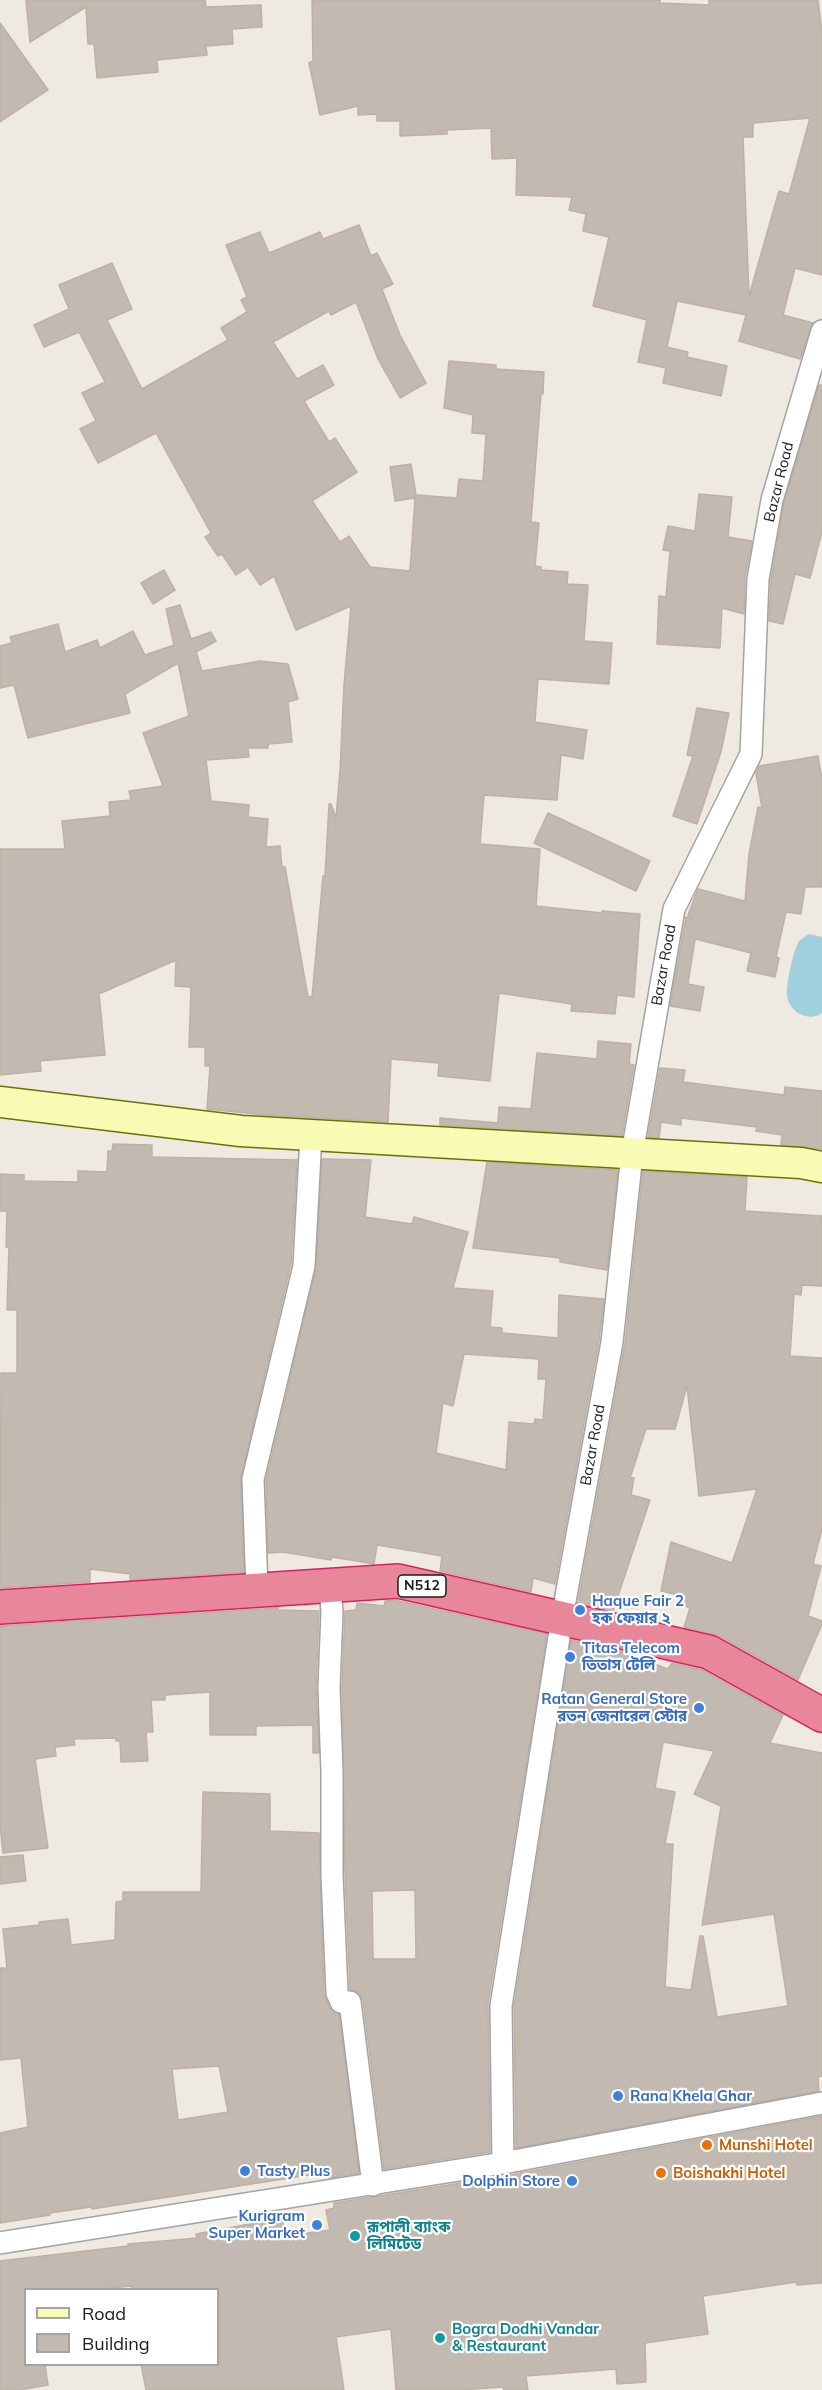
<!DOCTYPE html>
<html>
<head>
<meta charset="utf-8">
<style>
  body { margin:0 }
  #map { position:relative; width:822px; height:2390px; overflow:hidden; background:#eeeae1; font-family:Mulish,sans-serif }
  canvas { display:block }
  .legend { position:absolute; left:24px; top:2288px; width:195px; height:78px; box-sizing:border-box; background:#fff; border:2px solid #a4a4a4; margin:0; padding:8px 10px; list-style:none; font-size:18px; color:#1c1c1c }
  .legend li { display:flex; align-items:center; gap:12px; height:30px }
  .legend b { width:30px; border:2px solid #a4a4a4 }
</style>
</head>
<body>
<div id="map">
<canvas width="822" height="2390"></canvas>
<ul class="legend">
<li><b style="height:8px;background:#f8fbb3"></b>Road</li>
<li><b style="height:16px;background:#c2b9b1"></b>Building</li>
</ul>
</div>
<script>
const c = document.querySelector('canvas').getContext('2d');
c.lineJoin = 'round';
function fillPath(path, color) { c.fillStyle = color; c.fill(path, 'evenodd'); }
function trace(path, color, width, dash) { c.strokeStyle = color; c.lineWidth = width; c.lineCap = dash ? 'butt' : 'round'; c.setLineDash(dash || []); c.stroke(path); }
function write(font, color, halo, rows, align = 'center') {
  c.font = font + ' Mulish,"Noto Sans Bengali",sans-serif'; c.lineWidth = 4.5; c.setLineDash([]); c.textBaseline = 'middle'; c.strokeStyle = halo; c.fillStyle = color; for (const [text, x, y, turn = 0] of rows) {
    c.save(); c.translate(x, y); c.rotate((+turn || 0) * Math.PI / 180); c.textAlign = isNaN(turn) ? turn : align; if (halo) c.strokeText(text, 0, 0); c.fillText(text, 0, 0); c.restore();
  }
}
fillPath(new Path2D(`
  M809,934L822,937V1013C808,1023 788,1011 787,995C786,984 793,952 798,943C800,939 805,937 809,934Z`), '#a0d0dd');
const building = new Path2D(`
  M26,0H205L206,7L261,5L262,27L232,29L233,44L206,46L207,55L157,60L158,72L97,78L94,44H88L86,7L30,42Z
  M312,0H660V3L709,5V0H818L822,32V275L795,268L783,315L813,323L800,359L739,341L746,315L677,301L667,347L688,352L687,357L727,366L721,396L663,383L666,368L638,362L647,320L593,306L609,237L583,231L586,214L569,210L572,197L516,195L517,158L492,159L491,128L447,130V134L400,136V121H377V114L358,115V106L320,115L309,63L313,61ZM810,118L789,194L779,191L749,296L743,137H753V123Z
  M0,23L48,90L0,122Z
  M359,225L371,256L377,253L393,284L382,289L400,335L426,383L400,398L378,359L356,302L331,315L329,311L273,342L297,379L323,365L334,385L304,401L329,442L335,438L357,472L312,501L340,542L349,536L370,567L410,571L415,498L395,501L390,467L411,464L416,495L457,498L459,479L483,481L486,434L472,433L473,415L444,408L449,361L496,365V369L544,372L543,394L541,393L531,522L539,523L535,566L541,567V570L568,572L567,584L588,585L584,641L612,643L609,684L538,679L535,722L587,730L583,759L561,755L557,800L484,795L480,844L540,849L536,906L602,913V911L640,914L634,997L617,995L615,1014L571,1011L572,1004L499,993L490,1081L438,1076L439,1063L391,1059L388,1122L265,1115L207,1109L210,1066H205V1047H189L191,987L175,986L176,960L99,994L105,1055L40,1061L41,1071L0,1075V849H65L62,821L110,816L109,802L131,800L129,791L163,786L143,733L189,716L178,663L125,694L130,713L28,738L14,685L0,688V646L12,643L10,637L58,624L65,652L97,640L100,648L133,631L145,655L174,645L166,609L180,605L191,639L211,632L216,641L196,652L202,671L260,661L288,664L298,699L288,702L292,742L268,744V748H248L249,757L206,760L211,801L249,805L248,817L268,819L266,847L280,846L282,867H285L308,997H312L323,876H325L329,804H331L336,818L340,771L344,685L351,606L296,630L274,576L260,585L248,567L236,575L222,554L218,556L205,537L211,533L156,433L98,463L80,429L96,421L82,393L105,382L79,332L44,347L34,325L69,309L59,285L112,263L132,309L107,320L142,389L228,340L221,328L247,312L241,300L247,297L226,245L260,232L269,253L320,232L323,239Z
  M819,385H822V532L810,578L795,574L783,624L769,621L771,580L784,503Z
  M699,494L732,497L728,537L752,541L745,577L744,614L722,608L720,648L657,644L659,596L666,597L670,551L663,550L668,526L695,531Z
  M164,570L175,590L153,604L141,583Z
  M697,708L729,713L721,752L697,824L673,816L693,756L687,755Z
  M818,756L822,780V887H805L801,914L786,912L776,957L779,958L775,977L747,971L751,953L695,939L688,984L704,987L700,1011L670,1006L686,917L693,918L688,915L698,889L745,901L749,854L758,807L762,808L756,773L759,766Z
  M548,813L650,861L636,891L534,843Z
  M598,1041L631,1044L629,1064L634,1065L622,1136L440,1125V1118L498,1123L499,1107L531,1109L537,1053L597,1059Z
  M660,1068L685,1070L683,1082L784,1095L785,1087L822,1091V1149L781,1145L782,1135L756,1131L757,1127L681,1118V1125L661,1122L659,1138L648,1137Z
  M113,1144L152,1145V1157L297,1160L291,1264L241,1476L244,1572L130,1580V1574L90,1569V1582L0,1588L1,1373H17V1310H7L9,1247H6L7,1211H0V1174L24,1175V1181L78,1182V1171L107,1172L108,1151H112Z
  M322,1159L371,1160L365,1217L412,1224L414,1217L468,1232L453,1288L493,1291L490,1327L502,1328V1333L558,1338L559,1295L604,1299L599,1340L555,1584L533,1578L531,1592L440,1571L442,1556L377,1545L374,1564L332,1557L331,1560L283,1552L268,1553L266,1480L316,1269ZM464,1354L539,1359L538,1379H546L543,1420L535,1419L534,1424L509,1422L506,1470L436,1453L443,1403L453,1406Z
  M487,1162L618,1170L607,1270L560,1262V1258L473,1248Z
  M643,1171L747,1177L745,1211L822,1216V1286L802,1285L801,1295L794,1294L790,1356L822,1358V1529L813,1564L821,1566L808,1616L822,1621V1624L798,1680L718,1635L684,1627L690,1608L677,1603L679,1595L661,1591L671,1542L732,1563L757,1489L699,1496L687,1386L675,1429H646L630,1478H634L631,1495L650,1500L613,1611L578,1603L625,1343Z
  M394,1600L547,1634L488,2004L490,2152L384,2169L363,2000L356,1991L350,1989L345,1875L342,1688L345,1611L356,1610L357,1603L384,1606L385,1601ZM415,1890L416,1959H373L372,1891Z
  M278,1608V1610L319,1611L316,1688L319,1753H313V1725L256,1726V1735H210V1692L165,1695V1700H151L153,1732H146L148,1761L121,1762L120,1741H116V1738L74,1739L75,1745L55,1747L56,1756L35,1759L48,1848L3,1853L0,1825V1626Z
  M571,1640L617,1650L668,1669L672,1663L702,1670L783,1715L770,1743L822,1753V2076L818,2077L819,2091L516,2148L514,2007ZM663,1742L714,1751L694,1794L721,1806L702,1925L774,1914L788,2006L717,2017L703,1936H700L691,1990L665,1987L673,1844H665L675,1792L655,1788Z
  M203,1792L270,1794V1831L319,1833L324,1994L330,2008L339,2014L359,2173L329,2178L328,2172L92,2209L91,2207L50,2213V2215L0,2223V2133L28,2127L21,2058L0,2060V1968H7L3,1929L39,1925V1922L68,1919L71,1945L115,1940L116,1902L123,1901V1892H201ZM219,2066L228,2112L178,2120L172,2069Z
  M23,1855L26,1881L0,1884V1857Z
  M822,2116V2283L797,2285L796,2282L703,2296L708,2334L645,2343L646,2382L617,2384L616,2369L526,2376L528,2390H504L503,2387L462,2390H396L391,2329L336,2337L344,2390H146L141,2364H218V2289H132V2286L98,2289H26V2364H45L48,2385L20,2390H0V2261L128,2246V2244L197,2238L196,2234L282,2218L285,2236L330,2230L326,2210L334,2208V2203L505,2176Z`);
fillPath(building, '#c2b9b1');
trace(building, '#c0b0a4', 1.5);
const street = new Path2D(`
  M330,1586L332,1612L329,1688L332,1772V1875L337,1993L341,2002H350L373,2185
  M257,1590L253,1479L304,1266L311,1135
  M503,2163L501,2006L562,1618L612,1342L632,1154L674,909L751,754L758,579L772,500L822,331
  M0,2243L503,2163L822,2103`);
const secondary = new Path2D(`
  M0,1102L241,1131L801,1163L822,1167`);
const highway = new Path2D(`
  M0,1607L398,1581L709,1652L822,1715`);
trace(street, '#a3a3a3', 24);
trace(secondary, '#697402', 33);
trace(highway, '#da2062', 36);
trace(street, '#fff', 21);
trace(secondary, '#f8fbb3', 30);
trace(highway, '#e8869a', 33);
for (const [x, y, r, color] of [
  [580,1610,6,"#3f7fe0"],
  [570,1657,6,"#3f7fe0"],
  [699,1708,6,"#3f7fe0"],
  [618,2096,6,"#3f7fe0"],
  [707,2145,6,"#e8710a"],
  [245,2171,6,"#3f7fe0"],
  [661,2173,6,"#e8710a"],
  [572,2181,6,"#3f7fe0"],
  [317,2225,6,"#3f7fe0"],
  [355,2236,6,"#0f9aa8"],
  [440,2338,6,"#0f9aa8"]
]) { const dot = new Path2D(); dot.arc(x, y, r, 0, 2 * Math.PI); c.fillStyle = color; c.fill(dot); trace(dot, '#fff', 2); }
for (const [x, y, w] of [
  [422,1586,48]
]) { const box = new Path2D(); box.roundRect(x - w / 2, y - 11, w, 22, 4.5); c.fillStyle = '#fff'; c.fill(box); trace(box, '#1c1c1c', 1.5); }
write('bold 14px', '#1c1c1c', null, [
  ["N512",422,1586]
]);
write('15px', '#1c1c1c', '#fff', [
  ["Bazar Road",779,482,-76],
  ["Bazar Road",664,965,-80],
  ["Bazar Road",593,1445,-80]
]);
write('bold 15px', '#366cbe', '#fff', [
  ["Haque Fair 2",592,1601],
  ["হক ফেয়ার ২",592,1618],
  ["Titas Telecom",582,1648],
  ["তিতাস টেলি",582,1665],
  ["Ratan General Store",687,1699,"right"],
  ["রতন জেনারেল স্টোর",687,1716,"right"],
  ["Rana Khela Ghar",630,2096],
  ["Tasty Plus",257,2171],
  ["Dolphin Store",560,2181,"right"],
  ["Kurigram",305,2216,"right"],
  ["Super Market",305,2233,"right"]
], 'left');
write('bold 15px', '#c56008', '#fff', [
  ["Munshi Hotel",719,2145],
  ["Boishakhi Hotel",673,2173]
], 'left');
write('bold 15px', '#0d838f', '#fff', [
  ["রূপালী ব্যাংক",367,2227],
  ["লিমিটেড",367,2244],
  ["Bogra Dodhi Vandar",452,2329],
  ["& Restaurant",452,2346]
], 'left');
</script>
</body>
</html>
